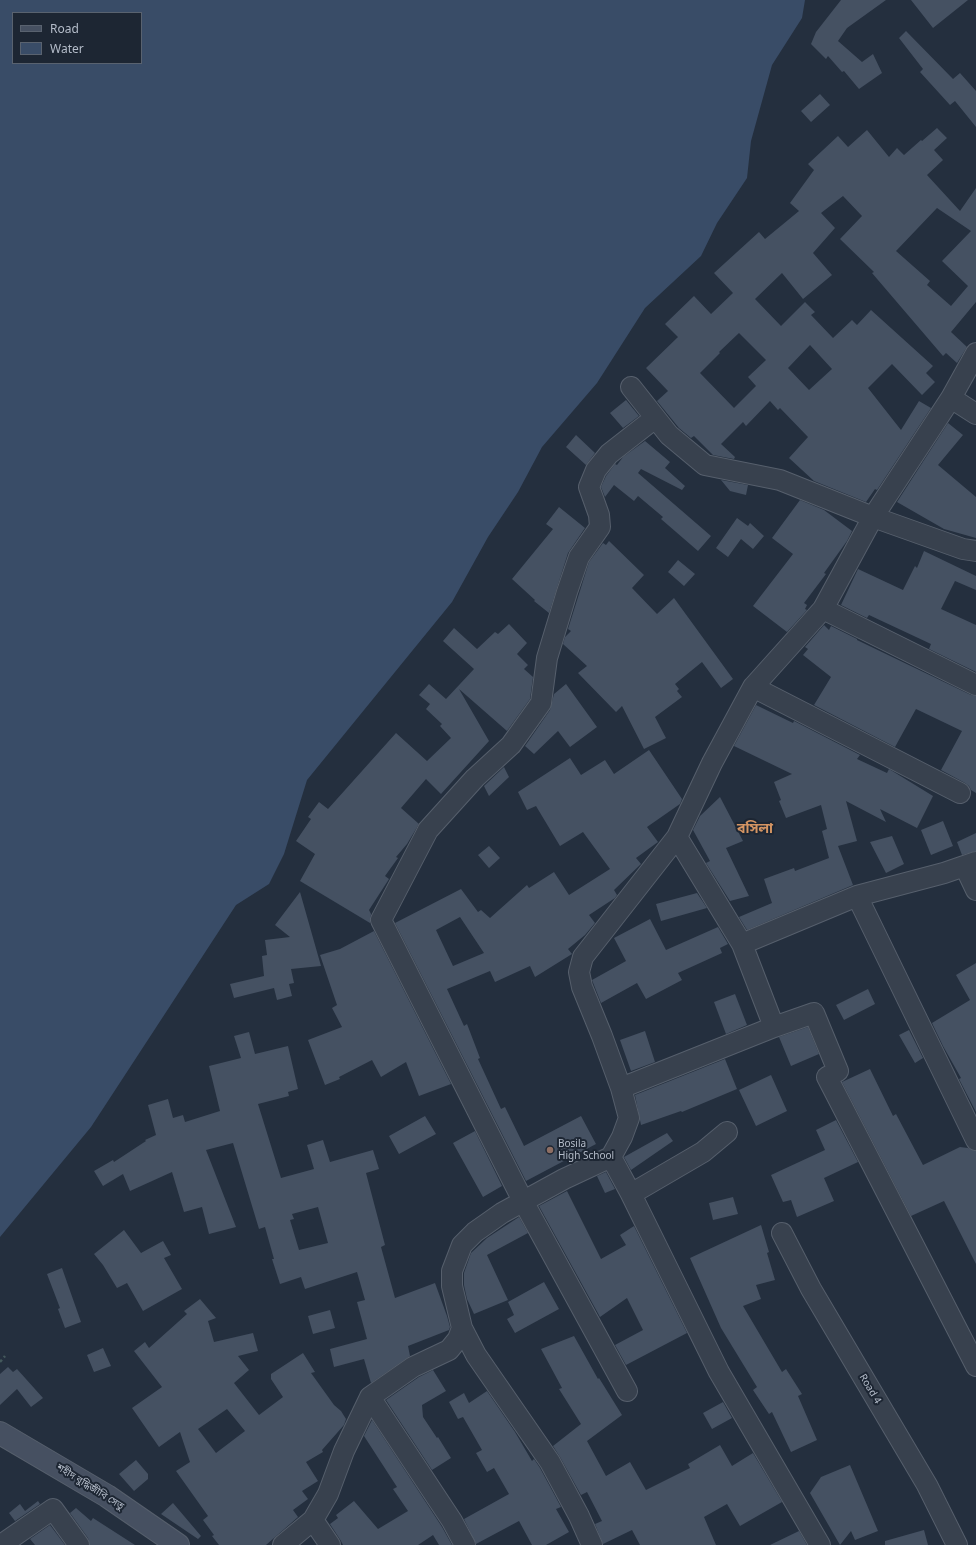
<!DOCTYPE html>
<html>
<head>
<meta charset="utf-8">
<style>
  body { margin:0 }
  #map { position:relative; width:976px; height:1545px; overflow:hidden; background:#242f3e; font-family:"Noto Sans",sans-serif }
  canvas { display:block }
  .legend { position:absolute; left:12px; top:12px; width:130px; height:52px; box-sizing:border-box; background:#1d2633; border:1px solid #59626f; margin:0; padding:5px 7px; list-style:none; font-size:12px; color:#b4bcc9 }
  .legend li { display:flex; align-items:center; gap:8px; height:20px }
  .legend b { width:20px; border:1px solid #59626f }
</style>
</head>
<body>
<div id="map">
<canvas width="976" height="1545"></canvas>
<ul class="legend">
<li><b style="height:5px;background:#465061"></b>Road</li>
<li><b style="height:11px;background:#394c67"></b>Water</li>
</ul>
</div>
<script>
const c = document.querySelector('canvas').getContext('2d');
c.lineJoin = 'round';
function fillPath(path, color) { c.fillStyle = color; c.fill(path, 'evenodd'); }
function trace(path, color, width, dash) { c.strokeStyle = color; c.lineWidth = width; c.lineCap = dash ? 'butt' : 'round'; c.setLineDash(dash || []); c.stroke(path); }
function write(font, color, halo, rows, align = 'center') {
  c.font = font + ' "Noto Sans","Noto Sans Bengali",sans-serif'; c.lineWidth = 4; c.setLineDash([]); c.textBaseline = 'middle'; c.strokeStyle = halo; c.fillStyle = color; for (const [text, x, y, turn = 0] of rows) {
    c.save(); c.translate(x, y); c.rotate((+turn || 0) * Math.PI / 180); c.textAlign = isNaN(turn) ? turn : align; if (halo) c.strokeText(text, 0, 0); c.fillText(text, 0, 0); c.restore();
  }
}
fillPath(new Path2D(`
  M0,0H805L802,18L772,65L751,141L747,178L717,223L701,256L645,308L597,383L542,447L518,492L488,537L452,602L307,780L284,854L269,884L236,905L91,1127L0,1237ZM13,13H141V63H13Z`), '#394c67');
fillPath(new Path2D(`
  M841,0H886L847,28L838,41L862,62L873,54L882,73L859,89L844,71L842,72L828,56L826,59L811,44L816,32Z
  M911,0H968L933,28Z
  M906,31L953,79L960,73L976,91V127L955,101L950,105L920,72L923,69L899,38Z
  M820,94L830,105L811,122L801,111Z
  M937,128L947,138L934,150L943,160L927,175L960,211L976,188V302L951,332L967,347L957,363L946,353L943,356L872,273L874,272L840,239L862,216L843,196L821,213L835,228L813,253L832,275L803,299L782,273L755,299L781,326L805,302L815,312L811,315L833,338L852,320L857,325L871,310L933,366L926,373L935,382L922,395L892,364L868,388L901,430L919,401L931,408L877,490L875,489L866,502L814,481L789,458L808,437L780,408L778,410L770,401L746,426L743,422L721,444L735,457L734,459L713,455L694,436L691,438L679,428L657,401L668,391L646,368L678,337L665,324L694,296L711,314L733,293L714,273L759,232L765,239L799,211L790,203L814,170L808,164L838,136L848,147L867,130L889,157L897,148L904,155L921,140L922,141ZM937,208L971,231L942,261L968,286L951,306L927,285L930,281L896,251ZM739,333L766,360L748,377L756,386L734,408L700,373L720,353L719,352ZM810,345L832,369L809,390L788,368Z
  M626,400L639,416L623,428L610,413Z
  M948,423L963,435L938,465L976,497V538L944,529L897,502Z
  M576,435L595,453L586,465L566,447Z
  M645,441L670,462L665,468L685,486L682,490L641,469L638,473L711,536L698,551L661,519L663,517L638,496L634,501L614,485L605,497L601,487L606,476L615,464L617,465L623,457Z
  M721,480L748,485L746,495L730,491Z
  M800,500L824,510L852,531L847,541L824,573L826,574L804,603L807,605L805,609L807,610L787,632L753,606L793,554L772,538Z
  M559,507L585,528L568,553L549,613L534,601L535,600L512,579L553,529L546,524Z
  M737,518L748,526L750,523L764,536L753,549L741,539L728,557L716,548Z
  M609,541L644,575L632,588L657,614L674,598L733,679L721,688L702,662L675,684L679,689L677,691L682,697L655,717L666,738L644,749L622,706L616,712L578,673L587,666L563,644L565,637L571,631L568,629L589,562L603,543L606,545Z
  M924,551L976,576V590L955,581L941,609L976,625V672L929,649L931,644L869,615L867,618L841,605L858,569L903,590L915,566L917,568Z
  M678,560L695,574L684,586L668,572Z
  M509,624L527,643L517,654L528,665L524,669L533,677L530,699L507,731L459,689L489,741L441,794L426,779L401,808L419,824L407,844L396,857L398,858L385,876L389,879L369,910L371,914L370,923L300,881L315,854L296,841L311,819L308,817L319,802L328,809L396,733L427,761L451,738L440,726L442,724L426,709L430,704L419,695L429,684L446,699L474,669L443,641L454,628L477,649L495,632L498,634Z
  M824,625L829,630L831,626L857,639V640L971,695L976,696V793L971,790L969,786L965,783L941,770L962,731L916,709L895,747L814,705L831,677L803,655L808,649L805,647Z
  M566,684L597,727L570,747L558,731L534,754L525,746L550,710L554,694Z
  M756,705L793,723L794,721L860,755L857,759L887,773L889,769L933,796L917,828L880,809L886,822L846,801L857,841L838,846L853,885L747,930L739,917L772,903L764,879L794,868L795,871L829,858L822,831L827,829L821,805L786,818L779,801L781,800L774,782L792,774L734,746Z
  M649,750L682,799L680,804L647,827L658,842L636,858L641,864L614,890L617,895L615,898L589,915L595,923L585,935L568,949L572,954L535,977L530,966L495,982L490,971L447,989L464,1026L467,1024L480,1058L478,1059L501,1109L505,1107L524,1146L581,1116L596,1144L526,1181L395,923L461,889L478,912L481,910L490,918L527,885L529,888L554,872L569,895L610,869L583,832L560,846L536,806L527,810L518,792L570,758L581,775L605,760L614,774ZM460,917L484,953L453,966L436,930Z
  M504,767L509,777L489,796L484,786Z
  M720,797L743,841L726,848L749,896L730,901L706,863L710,861L693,830L700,816Z
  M943,821L953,846L931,855L921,830Z
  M976,833V851L962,855L957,842Z
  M892,836L904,864L886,873L870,842Z
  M489,846L500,858L489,868L478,855Z
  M300,892L321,966L291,969L294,983L289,984L292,996L277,1000L274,988L234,998L230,984L264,976L262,956L267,955L265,940L290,937L275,925Z
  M697,893L707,908L661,921L656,904Z
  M650,919L666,950L718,927L728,944L720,948L722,953L678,973L682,980L646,999L637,983L601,1003L592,980L626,961L614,938Z
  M374,931L451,1084L419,1096L406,1062L381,1077L372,1060L339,1077L340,1079L325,1085L308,1040L342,1027L332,1008L337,1005L320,955L340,949Z
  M976,963V1112L959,1079L961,1078L943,1046L932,1023L970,1000L956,975Z
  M868,989L875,1004L844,1020L836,1005Z
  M735,994L747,1025L726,1034L714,1002Z
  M808,1027L819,1054L791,1066L779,1037Z
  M909,1030L923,1058L915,1063L899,1035Z
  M645,1031L655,1062L631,1071L620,1040Z
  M249,1032L255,1054L288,1046L298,1089L288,1092L289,1096L258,1104L281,1178L314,1169L307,1145L323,1140L330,1162L373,1150L379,1169L366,1173L385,1245L381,1247L395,1298L435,1283L447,1316L450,1327L449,1330L408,1346L410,1356L371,1383L364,1359L334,1367L330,1349L367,1339L357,1302L365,1300L357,1272L305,1289L301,1277L280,1284L272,1259H274L265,1227L259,1229L233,1143L206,1150L236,1227L209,1234L202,1207L184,1212L172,1172L130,1191L123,1174L103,1186L94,1171L113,1160L114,1162L146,1141L145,1140L156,1135L148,1105L168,1099L173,1118L183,1115L185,1122L220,1111L209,1066L241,1058L234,1036ZM318,1207L328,1243L299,1250L290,1220L294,1219L292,1214Z
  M725,1059L737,1089L682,1112L681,1111L641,1125L635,1095Z
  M870,1069L893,1116L896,1114L923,1165L960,1147L968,1148L976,1151V1264L944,1201L911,1216L842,1082Z
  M771,1075L787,1111L756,1126L739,1090Z
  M425,1116L436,1134L399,1154L389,1136Z
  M836,1120L858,1162L824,1178L834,1201L797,1217L791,1200L783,1202L771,1175L825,1150L816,1130Z
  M475,1131L502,1186L483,1197L453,1143Z
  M667,1133L673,1141L631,1170L624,1157Z
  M606,1172L615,1189L605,1193L597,1176Z
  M567,1191L601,1259L626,1245L620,1235L634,1226L687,1333L626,1365L615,1345L643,1330L627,1298L600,1317L539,1206Z
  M733,1197L738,1214L713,1220L709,1203Z
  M519,1217L528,1233L487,1255L508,1300L474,1314L467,1299L464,1285V1273L471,1253L487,1238Z
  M761,1225L769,1252L767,1253L775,1280L756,1285L761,1299L743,1306L782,1372L786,1369L802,1394L798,1396L817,1440L791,1452L772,1412L769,1414L753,1390L757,1387L721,1328L690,1258Z
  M124,1230L141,1253L163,1241L171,1255L164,1258L182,1289L143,1311L127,1283L117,1288L103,1265L94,1254Z
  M62,1268L81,1322L65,1328L58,1309L60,1308L47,1274Z
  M544,1282L559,1309L515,1333L507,1319L514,1315L508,1302Z
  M200,1299L216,1318L208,1321L214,1342L253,1333L258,1351L238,1356L249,1370L234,1383L259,1415L283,1397L271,1379V1374L303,1353L315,1372L311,1373L334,1405L341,1411L346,1419L344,1425L322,1450L323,1452L306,1462L318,1481L302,1491L308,1499L293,1510L298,1517L266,1545H219L212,1536L214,1535L203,1520L208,1516L176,1471L190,1462L180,1432L159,1447L132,1408L162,1387L134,1351L145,1342L149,1348L187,1314L184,1311ZM227,1409L245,1431L216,1453L198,1429Z
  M330,1310L335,1328L313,1334L308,1316Z
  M574,1336L598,1379L599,1378L622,1415L587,1441L606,1476L630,1462L646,1490L690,1468L688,1464L720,1445L732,1466L753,1453L782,1502L740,1526L727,1504L704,1517L716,1545H640L632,1530L603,1544L595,1524L602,1521L587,1492L581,1495L560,1457L553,1446L581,1424L559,1389L562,1388L541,1349Z
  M103,1348L111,1366L94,1372L87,1355Z
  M8,1367L13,1372L17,1369L43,1398L31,1407L17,1389L0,1405V1374Z
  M433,1370L446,1391L422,1405L423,1417L437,1438L438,1437L451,1458L432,1470L386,1400L419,1377Z
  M487,1391L515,1432L532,1461L534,1459L540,1468L561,1507L556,1509L569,1532L546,1545H532L519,1521L476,1544L464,1519L509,1494L494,1468L487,1472L476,1453L482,1450L463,1417L458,1419L449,1402L464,1393L469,1403Z
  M723,1402L732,1418L712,1429L703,1413Z
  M372,1420L442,1527L452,1545H439L433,1535L418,1545H343L341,1541L330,1524L338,1518L336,1515L354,1501L378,1529L408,1511L393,1489L397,1487L364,1436Z
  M136,1460L148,1474V1479L134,1491L119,1474Z
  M850,1465L878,1531L855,1540L851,1531L840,1545L810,1493L821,1477Z
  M38,1501L40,1504L15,1521L9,1513L20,1504L25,1511Z
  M173,1503L201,1536L198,1539L161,1514Z
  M76,1508L91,1521L93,1518L135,1545H90L88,1538L70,1513Z
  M50,1525L65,1545H35L30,1539Z
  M924,1530L928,1545H885V1541Z
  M799,1531L807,1545H770Z`), '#455162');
const minor = new Path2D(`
  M631,387L669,435L705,465L780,480L873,517L963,549L976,551
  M951,398L976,414
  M823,609L976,685
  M753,687L960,793
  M965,867L976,890
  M857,896L976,1140
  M742,944L857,896L944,873L976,862
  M774,1027L814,1013L838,1071L827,1077L976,1366
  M621,1088L774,1027L742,944L677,837
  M611,1157L631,1194L719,1372L820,1545
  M631,1194L703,1152L727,1132
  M782,1233L811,1289L927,1485L957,1545
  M462,1328L476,1355L550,1462L579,1516L592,1545
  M627,1391L523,1201L381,920L428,830L475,778L511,745L541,703L547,658L567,592L579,557L600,527L599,515L589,487L596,470L609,454L655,418
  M370,1397L452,1521L465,1545
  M313,1520L330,1545
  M1,1545L53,1509L79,1545
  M283,1545L313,1520L328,1494L344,1451L370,1397L413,1367L449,1350L458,1339L462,1328L452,1286V1271L462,1245L475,1232L502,1213L564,1179L611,1157L622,1137L629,1118L621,1088L602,1036L582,987L579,972L583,957L677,837L712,763L753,687L823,609L873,517L951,398L976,353`);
const secondary = new Path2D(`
  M0,1433L107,1496L178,1545`);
trace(minor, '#565f6c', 22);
trace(secondary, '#565f6c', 24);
trace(new Path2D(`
  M0,1362L5,1356`), '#44595c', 2.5, [3, 3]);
trace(minor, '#38414e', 20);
trace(secondary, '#465061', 22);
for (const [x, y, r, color] of [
  [550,1150,4,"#8d6e63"]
]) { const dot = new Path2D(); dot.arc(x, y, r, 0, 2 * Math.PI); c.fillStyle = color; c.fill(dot); trace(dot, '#1d2633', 1.5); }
write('10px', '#b4bcc9', '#1d2633', [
  ["Bosila",558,1144],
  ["High School",558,1156]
], 'left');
write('10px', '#b4bcc9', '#1d2633', [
  ["Road 4",870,1389,59],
  ["শহীদ বুদ্ধিজীবি সেতু",90,1487,32]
]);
write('bold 14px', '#d59563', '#1d2633', [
  ["বসিলা",755,829]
]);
</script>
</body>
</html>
